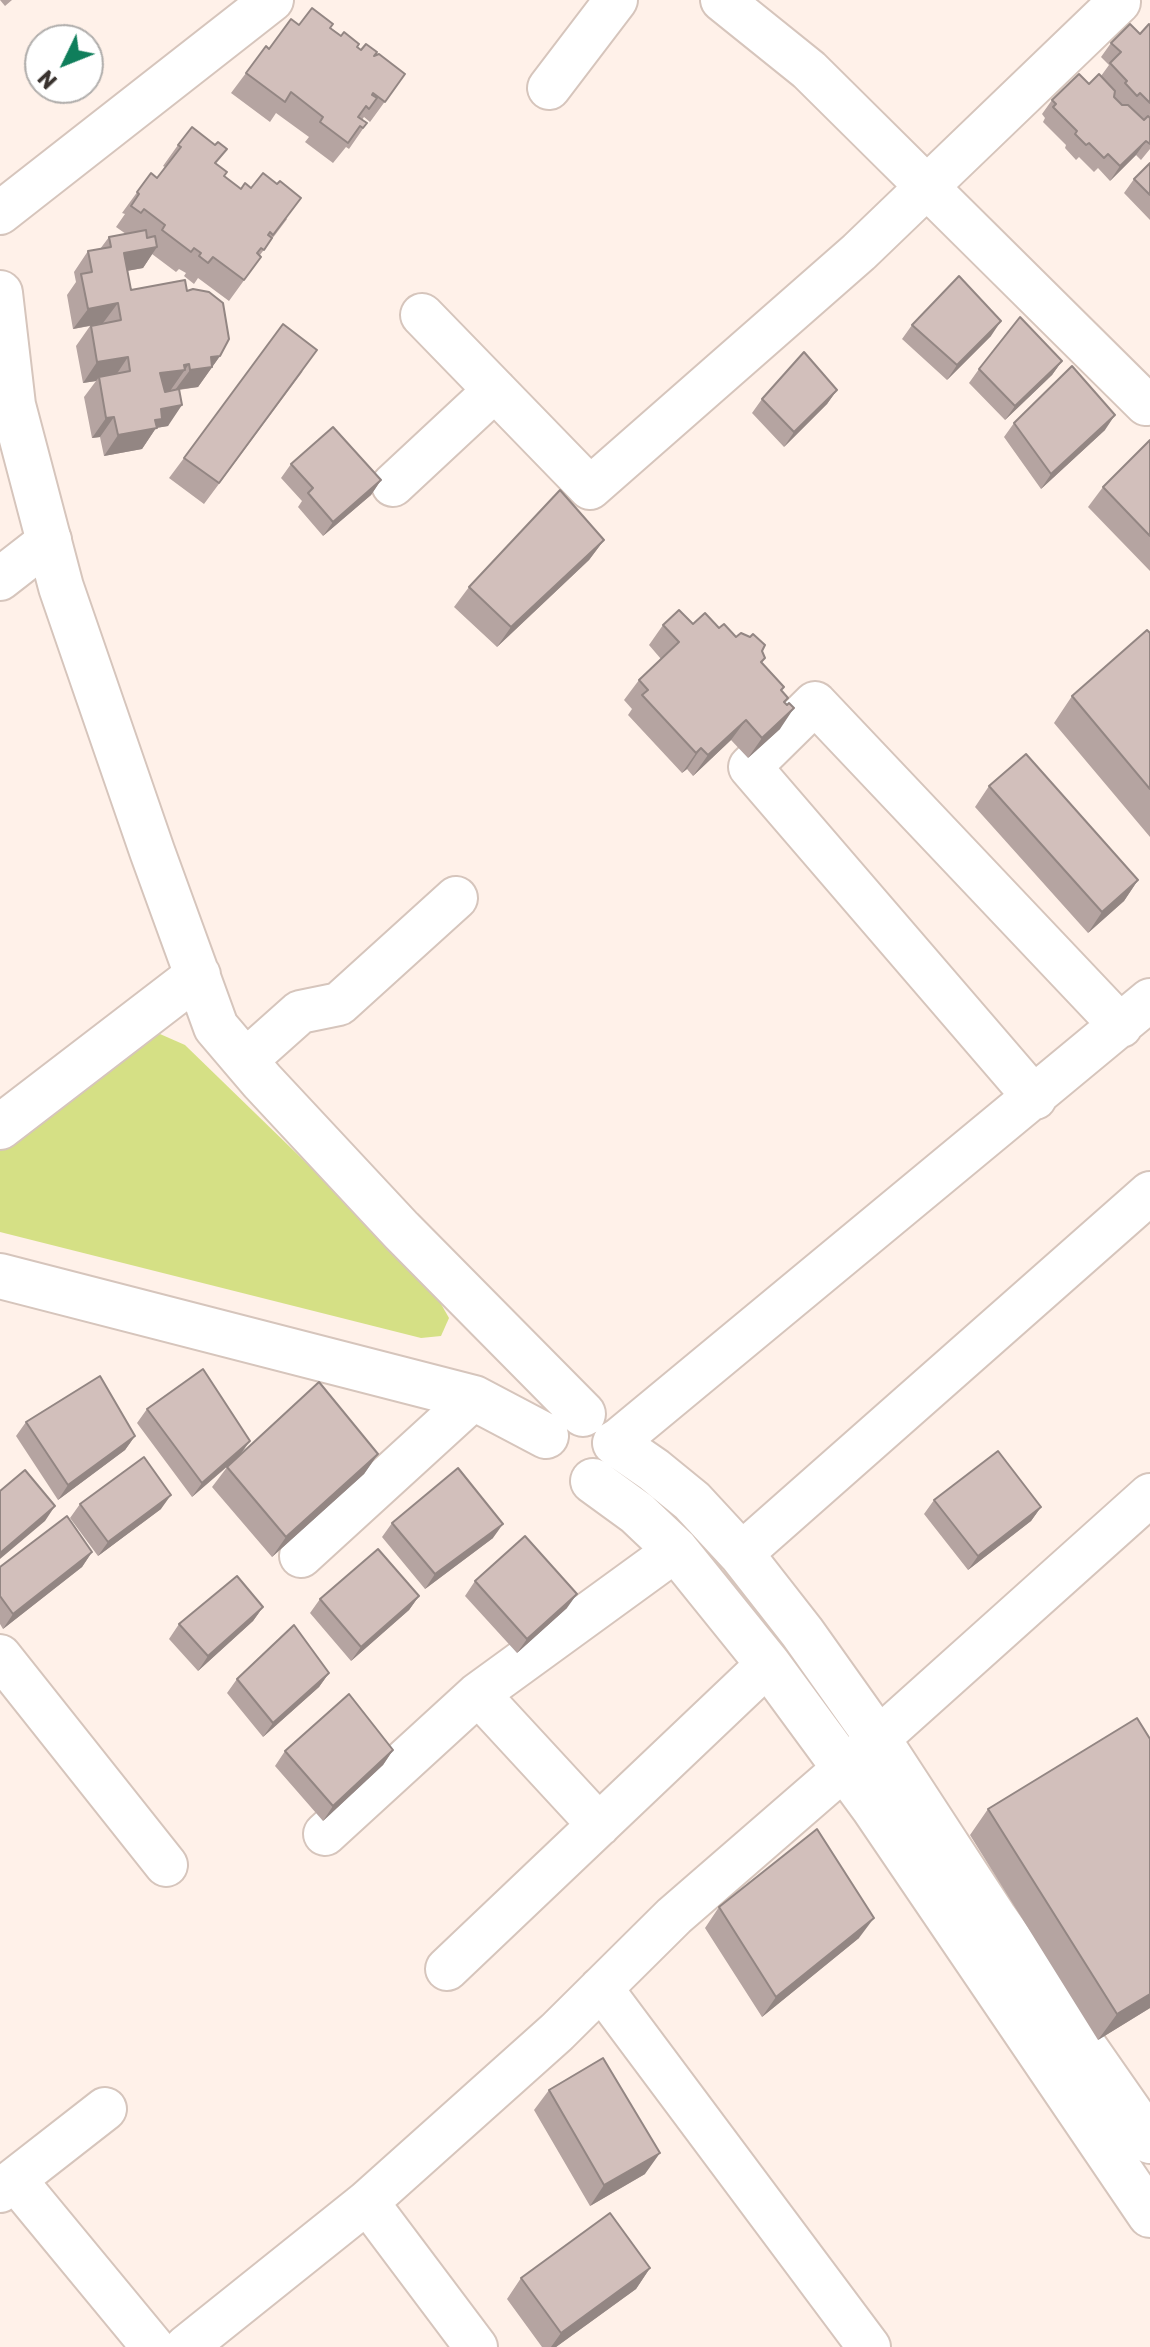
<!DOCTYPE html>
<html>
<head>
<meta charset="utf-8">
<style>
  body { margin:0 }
  #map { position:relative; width:1150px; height:2347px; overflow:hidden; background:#fff1e9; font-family:Rubik,sans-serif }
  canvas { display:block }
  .north { position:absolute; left:24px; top:24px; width:80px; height:80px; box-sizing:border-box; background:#fff; border:2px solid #b0adab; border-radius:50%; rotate:227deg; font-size:22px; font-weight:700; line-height:32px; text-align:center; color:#39322e }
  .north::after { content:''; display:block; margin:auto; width:28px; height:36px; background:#0f7e5b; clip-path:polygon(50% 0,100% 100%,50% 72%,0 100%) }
</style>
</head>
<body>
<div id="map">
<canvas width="1150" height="2347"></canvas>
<div class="north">N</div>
</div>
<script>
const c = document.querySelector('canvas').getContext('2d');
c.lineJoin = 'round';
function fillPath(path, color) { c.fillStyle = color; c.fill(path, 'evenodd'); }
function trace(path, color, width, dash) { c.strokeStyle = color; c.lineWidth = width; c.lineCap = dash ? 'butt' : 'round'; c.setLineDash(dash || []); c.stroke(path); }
fillPath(new Path2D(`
  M160,1034L185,1045L428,1281L449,1318L441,1336L421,1338L0,1232V1149L134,1045Z`), '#d5e085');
const street = new Path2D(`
  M722,0L809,70L1146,404L1150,401
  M549,88L616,0
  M0,213L272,0
  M422,315L590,488L859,252L1119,2
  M393,485L495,390
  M0,579L50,540
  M245,1061L300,1012L339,1004L456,898
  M1035,1098L750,767L815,703L1121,1026
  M615,1443L1150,1000
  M741,1554L1150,1193
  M301,1556L474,1398
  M0,1656L166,1865
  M478,1694L599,1825
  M325,1834L478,1694L676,1550
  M447,1969L768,1664
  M601,1988L869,2347
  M15,2180L153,2347
  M0,2191L105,2109
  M367,2202L557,2032L674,1916L878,1739L1150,1495
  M186,2347L367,2202L476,2347`);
const secondary = new Path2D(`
  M0,293L13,405L61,587L152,851L216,1027L262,1081L401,1230L583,1414
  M0,1127L198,975
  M0,1276L474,1398L546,1436
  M615,1443L654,1470L692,1501L741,1554L802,1632L878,1739L994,1917L1150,2141
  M593,1481L637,1513L676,1550L768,1664L873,1807L1150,2215`);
trace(street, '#d6c5bc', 46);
trace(secondary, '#d6c5bc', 48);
trace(street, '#fff', 42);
trace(secondary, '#fff', 44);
fillPath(new Path2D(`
  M0,0H12L5,6Z
  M299,25L331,28L361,50L375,56L405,74L370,122L364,117L362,120L367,123L349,149L346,147L333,163L305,142L309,137L276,113L270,122L231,93L246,73L269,49Z
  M1150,25V149L1141,160L1136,155L1110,181L1098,168L1094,172L1079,157L1076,160L1065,148L1066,145L1043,122L1045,118L1042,114L1052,100L1089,84L1101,76L1109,65L1101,57L1111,43L1140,34Z
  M178,145L216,164L224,176L241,189L287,219L260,255L261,257L229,301L198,278L194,284L184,276L186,273L179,269L176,272L152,254L143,268L127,271L131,290L187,291L220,356L198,387L179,390L168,426L156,428L142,449L104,456L100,437L92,438L84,397L96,381L83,383L76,346L90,326L73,329L67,295L76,282L74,272L88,251L100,249L109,237L126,234L116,227L125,214L122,213L151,173L157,178L165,167L163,166Z
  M1150,163V220L1124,193L1134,179Z
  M912,325L991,336L947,380L902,339Z
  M1062,361L1052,375L1005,420L969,383L979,369Z
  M303,371L204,504L169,478L184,458Z
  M837,390L827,404L784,447L752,413L762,399Z
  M1014,423L1105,430L1041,489L1004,437Z
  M1150,440V571L1088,507L1103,487Z
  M291,464L381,480L371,495L323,536L298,507L302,501L281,478Z
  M604,540L589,560L497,647L454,607L469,587Z
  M693,624L719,628L762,651L765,658L762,663L784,687L781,690L785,703L780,729L748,758L731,740L693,776L687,769L682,773L628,715L632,709L624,700L639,680L661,659L649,645L663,625Z
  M1150,633V837L1054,723L1072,696Z
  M989,786L1138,880L1124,901L1088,933L975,807Z
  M147,1409L241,1454H378L364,1474L272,1557L212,1487L228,1466L192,1497L137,1423Z
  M26,1422L135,1436L125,1450L58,1500L16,1436Z
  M934,1500L1041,1507L1031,1521L968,1570L924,1514Z
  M80,1504L161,1509L98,1556L70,1518Z
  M392,1523L493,1538L425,1589L382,1537Z
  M92,1552L82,1567L3,1629L0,1624V1567Z
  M475,1581L567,1608L517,1653L465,1596Z
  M419,1596L409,1610L351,1661L310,1613L320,1599Z
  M263,1607L253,1621L198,1671L169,1639L179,1624Z
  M329,1673L319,1687L263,1737L227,1693L237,1679Z
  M393,1750L383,1765L323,1821L275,1766L285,1751Z
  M988,1809L1150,2008L1098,2040L970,1835Z
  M719,1907L859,1938L762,2017L705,1928Z
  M549,2090L645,2174L590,2206L534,2110Z
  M650,2268L636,2289L556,2347H542L507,2299L521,2278Z`), '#b5a4a1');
fillPath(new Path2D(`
  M1146,141L1136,155L1110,181L1120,166Z
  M157,247L143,268L109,274L124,253Z
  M118,303L103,323L73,329L88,309Z
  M1001,321L991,336L947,380L957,365Z
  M220,356L198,387L175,390L190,370L211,357Z
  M128,357L114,378L99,377L96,381L83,383L97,362Z
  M1062,361L1052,375L1005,420L1015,406Z
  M189,364L170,391L146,394L160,373Z
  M837,390L827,404L784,447L794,432Z
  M182,405L168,426L156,428L142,449L104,456L118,435L161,409Z
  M1115,415L1105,430L1041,489L1051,474Z
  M114,417L100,437L92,438L106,418Z
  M381,480L371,495L323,536L333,522Z
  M604,540L589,560L497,647L511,627Z
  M794,708L780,729L748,758L762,738Z
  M746,720L731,740L693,776L708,755Z
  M701,748L687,769L682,773L696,753Z
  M1138,880L1124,901L1088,933L1102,912Z
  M135,1436L125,1450L58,1500L68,1485Z
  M250,1441L240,1455L192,1497L202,1483Z
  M378,1454L364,1474L272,1557L286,1537Z
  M171,1495L161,1509L98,1556L108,1542Z
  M55,1506L45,1521L0,1559V1553Z
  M1041,1507L1031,1521L968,1570L978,1556Z
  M503,1524L493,1538L425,1589L435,1574Z
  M92,1552L82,1567L3,1629L13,1614Z
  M577,1594L567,1608L517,1653L527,1639Z
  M419,1596L409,1610L351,1661L361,1647Z
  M263,1607L253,1621L198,1671L208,1656Z
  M329,1673L319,1687L263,1737L273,1723Z
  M393,1750L383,1765L323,1821L333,1806Z
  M874,1918L859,1938L762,2017L776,1997Z
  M1150,1994V2008L1098,2040L1117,2014Z
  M660,2153L645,2174L590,2206L604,2185Z
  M650,2268L636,2289L556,2347H551L561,2333Z`), '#938683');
const building = new Path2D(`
  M312,8L333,24L330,28L341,36L344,32L359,44L357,47L361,50L366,44L377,52L374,56L379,54L405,74L385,102L373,93L372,95L377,98L369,109L366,106L358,117L367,123L363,128L360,126L348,143L320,122L323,117L291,92L285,102L246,73L266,46L269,49L291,19L299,25Z
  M1130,24L1140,34L1149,24L1150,25V103L1140,93L1137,96L1125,83L1127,81L1110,63L1121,52L1111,43Z
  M1079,74L1089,84L1099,74L1115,91L1114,97L1122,105H1128L1144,120L1148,116L1150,118V144L1146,141L1120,166L1108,154L1104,158L1089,143L1086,145L1075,134L1077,131L1053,107L1056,104L1052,100Z
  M192,127L215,145L218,142L227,149L215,163L227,172L224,176L241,189L245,183L251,188L263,173L277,184L280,181L301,198L273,235L270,232L268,235L272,238L264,250L261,248L257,253L261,257L244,280L213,257L208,263L199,256L201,253L194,248L191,252L162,230L165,225L144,209L141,213L131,206L139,194L137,192L151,173L157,178L181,147L178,145Z
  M1150,163V195L1134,179Z
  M146,230L147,238L155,236L157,247L124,253L131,290L185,280L187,291L193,289L209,292L223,303L229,339L220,356L211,357L212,367L190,370L189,364L184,365L185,370L160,373L165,392L179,389L182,405L161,409L162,419L155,420L157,428L118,435L114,417L106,418L99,377L130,371L128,357L97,362L91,326L121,320L118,303L88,309L81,274L92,272L88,251L111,247L109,237Z
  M959,276L1001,321L957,365L912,325Z
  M1020,317L1062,361L1015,406L979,369Z
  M283,324L317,350L219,483L184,458Z
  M804,352L837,390L794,432L762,399Z
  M1072,366L1115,415L1051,474L1014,423Z
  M333,427L381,480L333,522L308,493L313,488L291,464Z
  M1150,440V536L1103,487Z
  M560,490L604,540L511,627L469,587Z
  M679,610L693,624L705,613L719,628L724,624L736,637L741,633L750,637L753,634L765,645L762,651L765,658L761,662L784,687L781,690L788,698L784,702L787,705L789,703L794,708L762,738L746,720L708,755L701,748L696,753L642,695L648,690L639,680L679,642L663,625Z
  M1147,630L1150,633V789L1072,696Z
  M1026,754L1138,880L1102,912L989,786Z
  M203,1369L250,1441L202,1483L147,1409Z
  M100,1376L135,1436L68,1485L26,1422Z
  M319,1382L378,1454L286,1537L227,1467Z
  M998,1451L1041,1507L978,1556L934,1500Z
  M144,1457L171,1495L108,1542L80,1504Z
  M458,1468L503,1524L435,1574L392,1523Z
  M25,1470L55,1506L0,1553V1491Z
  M67,1516L92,1552L13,1614L0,1596V1567Z
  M525,1536L577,1594L527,1639L475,1581Z
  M378,1549L419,1596L361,1647L320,1599Z
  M237,1576L263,1607L208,1656L179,1624Z
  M294,1625L329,1673L273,1723L237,1679Z
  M349,1694L393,1750L333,1806L285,1751Z
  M1137,1718L1150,1739V1994L1117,2014L988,1809Z
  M817,1829L874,1918L776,1997L719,1907Z
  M603,2058L660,2153L604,2185L549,2090Z
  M610,2213L650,2268L561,2333L521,2278Z`);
fillPath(building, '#d2bfbb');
trace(building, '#938683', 2);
</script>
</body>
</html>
